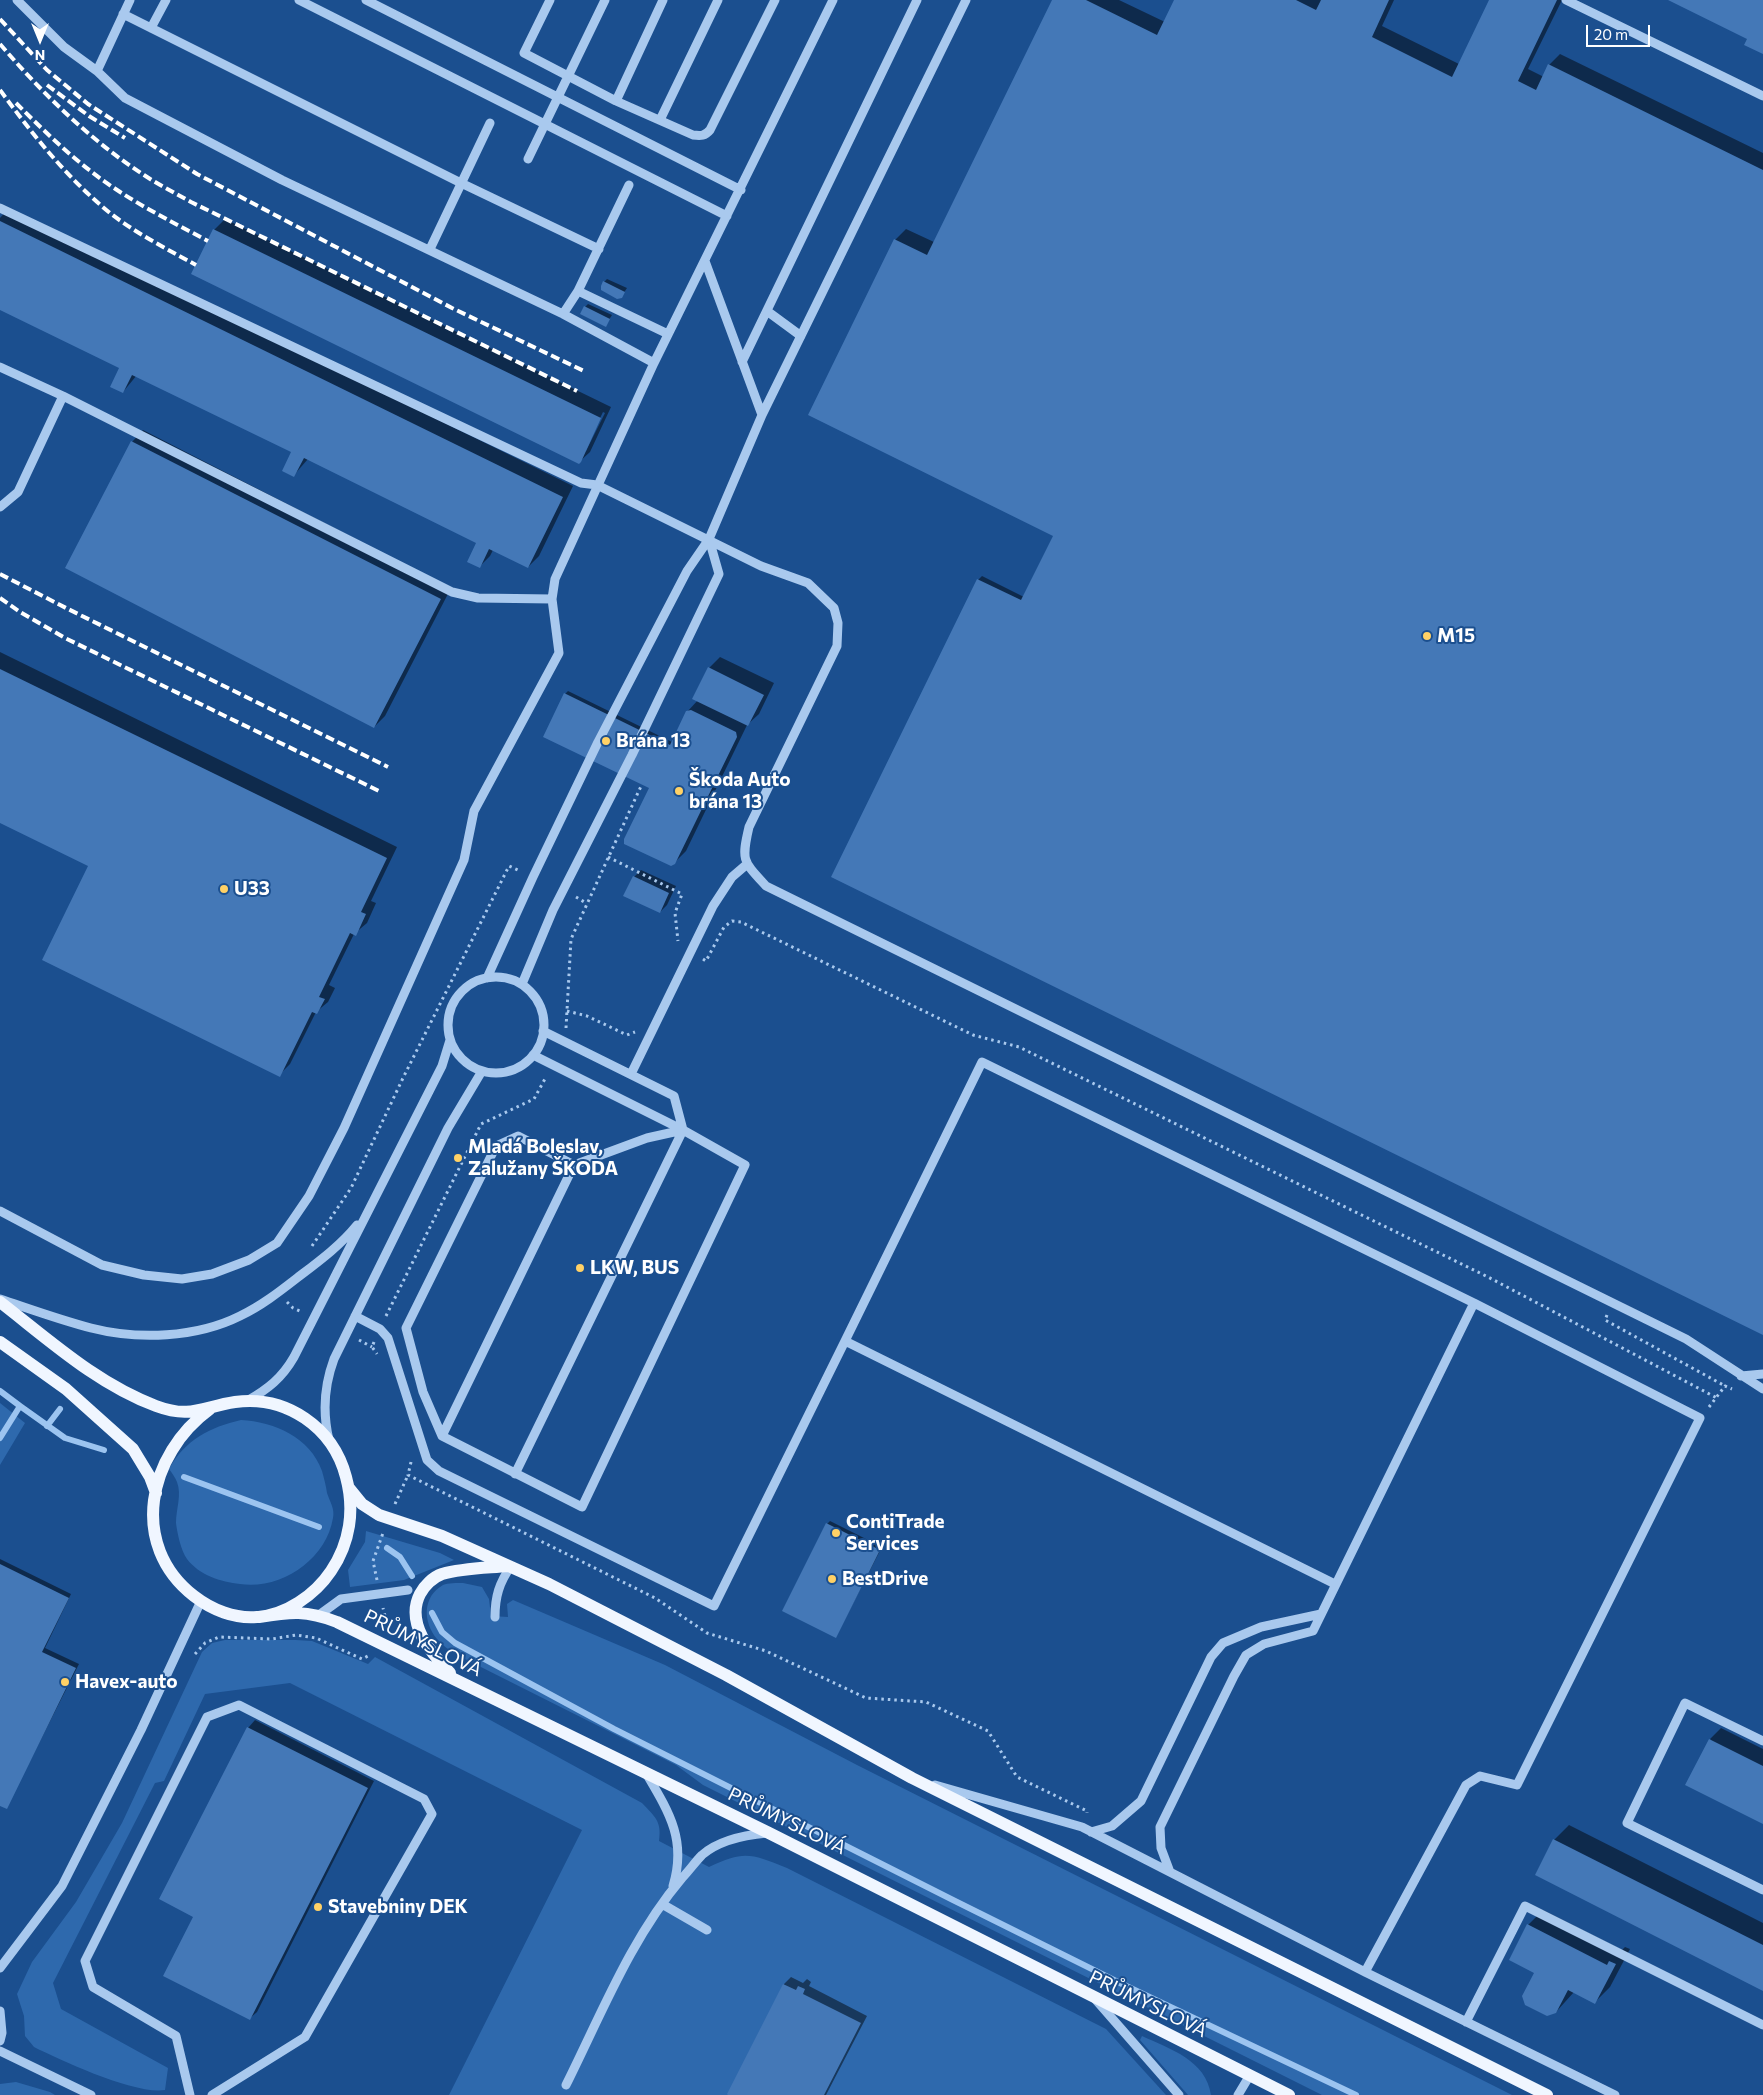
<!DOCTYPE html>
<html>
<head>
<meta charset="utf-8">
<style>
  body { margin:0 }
  #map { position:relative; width:1763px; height:2095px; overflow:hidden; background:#1b4f8f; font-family:Commissioner,sans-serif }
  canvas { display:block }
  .north { position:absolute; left:15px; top:15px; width:50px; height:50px; -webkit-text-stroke:4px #1b4f8f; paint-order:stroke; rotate:180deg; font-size:14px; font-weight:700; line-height:20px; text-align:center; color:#fff }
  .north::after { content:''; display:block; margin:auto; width:18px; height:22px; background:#fff; clip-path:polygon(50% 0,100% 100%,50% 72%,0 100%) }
  .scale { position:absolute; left:1586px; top:25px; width:64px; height:22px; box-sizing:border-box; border:2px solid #fff; border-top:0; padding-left:6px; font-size:15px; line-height:18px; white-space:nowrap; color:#fff; -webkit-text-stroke:4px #1b4f8f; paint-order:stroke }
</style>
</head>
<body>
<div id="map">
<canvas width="1763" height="2095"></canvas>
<div class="north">N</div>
<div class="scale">20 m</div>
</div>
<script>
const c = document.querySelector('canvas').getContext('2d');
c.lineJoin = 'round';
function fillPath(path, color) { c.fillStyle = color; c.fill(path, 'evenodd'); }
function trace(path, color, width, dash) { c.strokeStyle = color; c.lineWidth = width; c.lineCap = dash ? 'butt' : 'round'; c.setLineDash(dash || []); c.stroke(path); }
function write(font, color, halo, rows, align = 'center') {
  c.font = font + ' Commissioner,sans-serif'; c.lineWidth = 4; c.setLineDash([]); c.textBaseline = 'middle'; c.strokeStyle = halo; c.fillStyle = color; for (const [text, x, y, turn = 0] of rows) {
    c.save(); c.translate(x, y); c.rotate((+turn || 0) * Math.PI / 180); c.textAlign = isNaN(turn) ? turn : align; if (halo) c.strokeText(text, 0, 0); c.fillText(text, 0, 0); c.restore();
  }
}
fillPath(new Path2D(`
  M0,1403L25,1423L0,1465Z
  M241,1420C274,1422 310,1437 322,1471C324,1478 326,1486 327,1493C330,1502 335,1509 333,1518C326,1560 281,1590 240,1584C221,1582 199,1575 187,1559C181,1551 177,1532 176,1523C176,1509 182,1495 177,1482C175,1477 172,1473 169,1469C185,1440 210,1427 241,1420Z
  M366,1531L440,1553L454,1560L404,1580L350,1587L348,1570L365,1542Z
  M463,1583L482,1587L489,1599L491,1616L508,1617L507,1604L513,1600L665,1665L857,1765L1512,2095H1322L703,1785L676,1765L455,1654C449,1650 442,1645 437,1639C423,1622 422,1597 443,1585C448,1583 457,1583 463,1583Z
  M225,1640H296L312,1641L368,1664L375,1657L642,1803C655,1817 662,1821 659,1841L709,1867C745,1850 751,1854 787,1868L1106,2029L1166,2095H449L582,1830L290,1683L205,1694L164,1781L155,1783L53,1983L61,2009L168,2068L165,2090C136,2095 62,2061 34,2047L25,2036L24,2016L17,1994L32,1962L76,1902L122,1823L202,1652L212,1643Z
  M1142,2036C1170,2049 1206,2060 1211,2095H1188L1140,2040Z
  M16,2082L50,2092L55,2095H0V2084Z`), '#2e69ad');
fillPath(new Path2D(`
  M1053,0H1119L1165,22L1176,0H1394L1382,26L1459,64L1491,0H1562L1528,69L1544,77L1549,65L1560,54L1763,153V1333L833,877L978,580L982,576L1024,597L1055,535L895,240L906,229L934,242Z
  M8,209L573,486L539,556L528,567L493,550L490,556L479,567L478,542L308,459L294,475L293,452L137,375L123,392L121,368L0,308V218Z
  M225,219L611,407L590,452L578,463L214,230ZM603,412L605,413L586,451H584Z
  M607,279L627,288L621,297L604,282Z
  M588,304L612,315L605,326L585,307Z
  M143,430L451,588L385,716L374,727L67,568L132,442Z
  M0,652L397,847L371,901L376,903L367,923L354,934L329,985L335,988L328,1002L316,1012L290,1064L279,1075L89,865L0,821Z
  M720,657L774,683L759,714L747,725L686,851L674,863L650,787L565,694L568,691L672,742L687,712L698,700L709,668Z
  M641,870L676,886L667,905L660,912L634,877Z
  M830,1521L882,1547L836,1636L827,1524Z
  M0,1559L71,1594L45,1648L79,1664L6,1808L0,1805Z
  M255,1720L374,1781L257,2012L249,2019L194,1916L161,1899L248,1728Z
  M1721,1728L1763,1749V1823L1710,1739Z
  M1569,1825L1763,1923V1990L1537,1874L1554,1840Z
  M1543,1910L1622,1950L1625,1947L1630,1949L1610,1987L1595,2002L1574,1992L1556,2012L1535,1972L1528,1925Z
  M791,1977L803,1983L807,1979L811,1982L809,1986L867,2016L826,2095L728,2094L784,1984Z`), '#0007');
trace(new Path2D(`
  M0,1391L20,1406L0,1438
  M20,1406L65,1438L104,1450
  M47,1426L60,1409
  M184,1477L319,1527
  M387,1548L400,1557L412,1576
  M432,1613L442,1632L455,1643L614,1729L953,1900L1120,1983L1356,2095`), '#9cc4f0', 6);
fillPath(new Path2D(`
  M1052,0H1086L1157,35L1174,0H1296L1316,10L1321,0H1389L1372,37L1452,77L1489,0H1557L1518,81L1536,90L1548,64L1763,170V1335L831,877L977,579L1021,600L1053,536L808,415L894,239L927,255Z
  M1668,0H1763V54L1744,45L1747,39Z
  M0,221L563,497L528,568L489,549L480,568L467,562L476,543L304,458L294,477L282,471L291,452L132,375L123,393L110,387L119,368L0,310Z
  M213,229L601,418L581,462L579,464L191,274Z
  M603,281L625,292L622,298L617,299L601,290V286Z
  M584,306L610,319L606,327L580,314Z
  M131,441L441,599L374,728L65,568Z
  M708,667L764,695L748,726L692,699Z
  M0,669L387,858L361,912L366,914L356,936L350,933L319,997L325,999L317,1014L312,1012L280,1077L42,960L88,866L0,823Z
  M564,693L670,745L686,711L691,710L736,732L737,737L675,864L671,866L624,844V839L649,788L543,737Z
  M633,876L669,893L660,913L623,896Z
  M826,1523L880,1550L836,1638L782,1611Z
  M0,1564L69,1598L42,1652L76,1668L7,1809L0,1806Z
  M247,1727L368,1788L250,2020L163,1976L193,1917L159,1899Z
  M1709,1739L1763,1766V1824L1685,1785Z
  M1553,1839L1763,1945V1991L1535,1875Z
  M1527,1924L1607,1965L1609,1961L1616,1964L1595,2004L1568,1990L1556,2013L1547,2016L1525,2005L1522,1996L1534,1973L1509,1960Z
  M783,1984L796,1990L798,1986L805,1989L803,1994L861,2023L824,2095H728L727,2094Z`), '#4478b7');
trace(new Path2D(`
  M608,857L682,894L675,913L678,941
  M576,897L586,903
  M703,959L706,961L724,927L732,921L741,922L973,1035L1019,1047L1488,1277L1717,1398
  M567,1011L587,1016L627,1035L635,1032
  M566,1028L571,939L642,784
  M312,1246L351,1188L403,1078L509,866L520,871
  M287,1302L293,1308L302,1312
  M1607,1315L1605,1320L1725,1386
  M386,1316L481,1124L534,1099L546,1077
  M359,1340L372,1347
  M374,1342L372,1347L377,1354
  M1709,1407L1725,1386L1732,1389
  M411,1462L408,1475L655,1598L707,1633L766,1651L866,1698L926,1702L988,1731L1017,1777L1087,1811V1813
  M395,1504L408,1475
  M377,1580L373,1561L383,1533
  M383,1628L386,1620L383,1608
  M195,1654L205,1643L219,1637L272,1639L296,1635L316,1638L362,1659L368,1656`), '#a9c9ee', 3, [2.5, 4]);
trace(new Path2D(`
  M17,0L64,47L97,71L125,98L282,180L563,314L654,363
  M299,0L727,216
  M366,0L741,190
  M550,0L524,53L616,101L693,135C701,136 705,136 710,130L775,0
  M1566,0L1763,96
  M123,14L461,183L599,249
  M151,28L166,0
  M97,71L130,0
  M616,101L663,0
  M660,120L718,0
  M528,159L605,0
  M0,208L581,483L597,485L761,566L808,583L834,608L838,623L837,646L749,827C741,861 743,861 766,886L1686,1339L1763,1389
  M430,249L490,123
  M705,261L762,415
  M578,291L668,334
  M767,311L801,336
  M563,314L578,291L629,185
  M742,362L917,0
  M0,367L63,396L452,592L478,598L552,599
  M0,507L18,492L63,396
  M448 1025a48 48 0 1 1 96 0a48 48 0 1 1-96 0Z
  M487,978L533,877L598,742L687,571L709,539L762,415L966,0
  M522,984L553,910L632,755L719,574L709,539
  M543,1031L674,1096L683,1130
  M533,1055L683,1130
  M631,1074L713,906L732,877L746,865
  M0,1211L102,1265L144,1275L182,1279L212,1274L249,1260L277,1243L309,1196L344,1128L464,860L474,811L559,653L552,599L555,579L654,363L833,0
  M0,1299C30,1309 60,1320 91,1328C138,1340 196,1338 240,1316C261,1306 279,1292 297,1278C318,1262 340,1246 357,1225
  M355,1316L380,1329L388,1338L427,1460L439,1471L714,1606L845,1341L1335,1584
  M845,1341L982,1062L1474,1303
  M1741,1376L1763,1374
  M247,1401C268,1389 282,1378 294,1357L442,1066L450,1040
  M442,1436L423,1392L406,1328L496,1146L518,1136L574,1165
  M329,1440C322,1411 324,1386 334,1359L448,1128L482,1071
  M515,1474L683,1130L745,1165L582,1507L442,1436L574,1165L647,1138L683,1130
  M319,1615L341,1599L408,1590
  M495,1617C495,1597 499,1583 511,1566
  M1763,1741L1685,1703L1627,1823L1763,1890
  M646,1773C669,1812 687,1840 673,1886
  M935,1785L1082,1827L1365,1972L1615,2095
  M1091,1832L1112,1826L1141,1801L1211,1657L1223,1643L1261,1627L1321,1614
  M1170,1872L1161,1848L1160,1827L1234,1676L1246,1655L1264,1644L1313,1631L1474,1303L1700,1418L1517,1785L1480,1776L1466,1785L1365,1972
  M662,1904L707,1930
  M0,1968L62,1886L141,1730L201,1601
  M1096,2000L1179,2095
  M0,2011L2,2033L0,2041
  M1466,2022L1525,1906L1763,2025
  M0,2051L91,2095
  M566,2085C601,2015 631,1938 682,1878C689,1871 695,1862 702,1855C719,1840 745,1835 767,1833
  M190,2095L176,2036L93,1987L85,1961L207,1717L239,1705L424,1799L432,1814L305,2037L212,2095
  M1238,2095L1250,2075`), '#a9c9ee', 9);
trace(new Path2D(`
  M0,1302C49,1340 97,1384 156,1406C191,1419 202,1407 235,1402C286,1395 333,1427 346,1477C355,1510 350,1543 331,1571C315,1595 286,1615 257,1617C235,1619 212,1610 194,1596C128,1545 148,1454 210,1409
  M0,1342L66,1389L133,1449L150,1477L156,1493
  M349,1488L362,1504L379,1515L442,1536L549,1584L726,1675L912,1778L1547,2095
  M259,1617C291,1612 306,1610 337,1622L769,1833L1289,2095
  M450,1673C431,1653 405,1623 420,1594C424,1586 433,1577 442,1574C463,1568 487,1568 508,1566`), '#f0f6ff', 12);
trace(new Path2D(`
  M0,19L47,70L88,104L197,174L452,308L586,372
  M0,44C41,92 91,141 144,175C159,185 175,193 191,202L577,391
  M47,85L89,116L125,138
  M0,90C33,135 67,178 110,213C137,234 167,249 196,265
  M16,103C47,134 78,164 114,188C144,208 176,224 208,241
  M0,574L66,608L388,767
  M0,598L20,612L65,638L379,791`), '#fff', 4, [9, 4]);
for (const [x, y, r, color] of [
  [1427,636,5,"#ffd166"],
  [606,741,5,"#ffd166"],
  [679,791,5,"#ffd166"],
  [224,889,5,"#ffd166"],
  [458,1158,5,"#ffd166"],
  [580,1268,5,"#ffd166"],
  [836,1533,5,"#ffd166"],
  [832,1579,5,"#ffd166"],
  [65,1682,5,"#ffd166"],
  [318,1907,5,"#ffd166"]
]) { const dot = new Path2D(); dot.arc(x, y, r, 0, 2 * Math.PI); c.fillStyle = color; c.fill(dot); trace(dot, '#1b4f8f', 2); }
write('bold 19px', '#fff', '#1b4f8f', [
  ["M15",1437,636],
  ["Brána 13",616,741],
  ["Škoda Auto",689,780],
  ["brána 13",689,802],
  ["U33",234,889],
  ["Mladá Boleslav,",468,1147],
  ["Zalužany ŠKODA",468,1169],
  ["LKW, BUS",590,1268],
  ["ContiTrade",846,1522],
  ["Services",846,1544],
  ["BestDrive",842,1579],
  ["Havex-auto",75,1682],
  ["Stavebniny DEK",328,1907]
], 'left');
write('19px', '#fff', '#1b4f8f', [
  ["PRŮMYSLOVÁ",423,1643,26],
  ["PRŮMYSLOVÁ",787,1821,26],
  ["PRŮMYSLOVÁ",1148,2004,26]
]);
</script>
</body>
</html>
